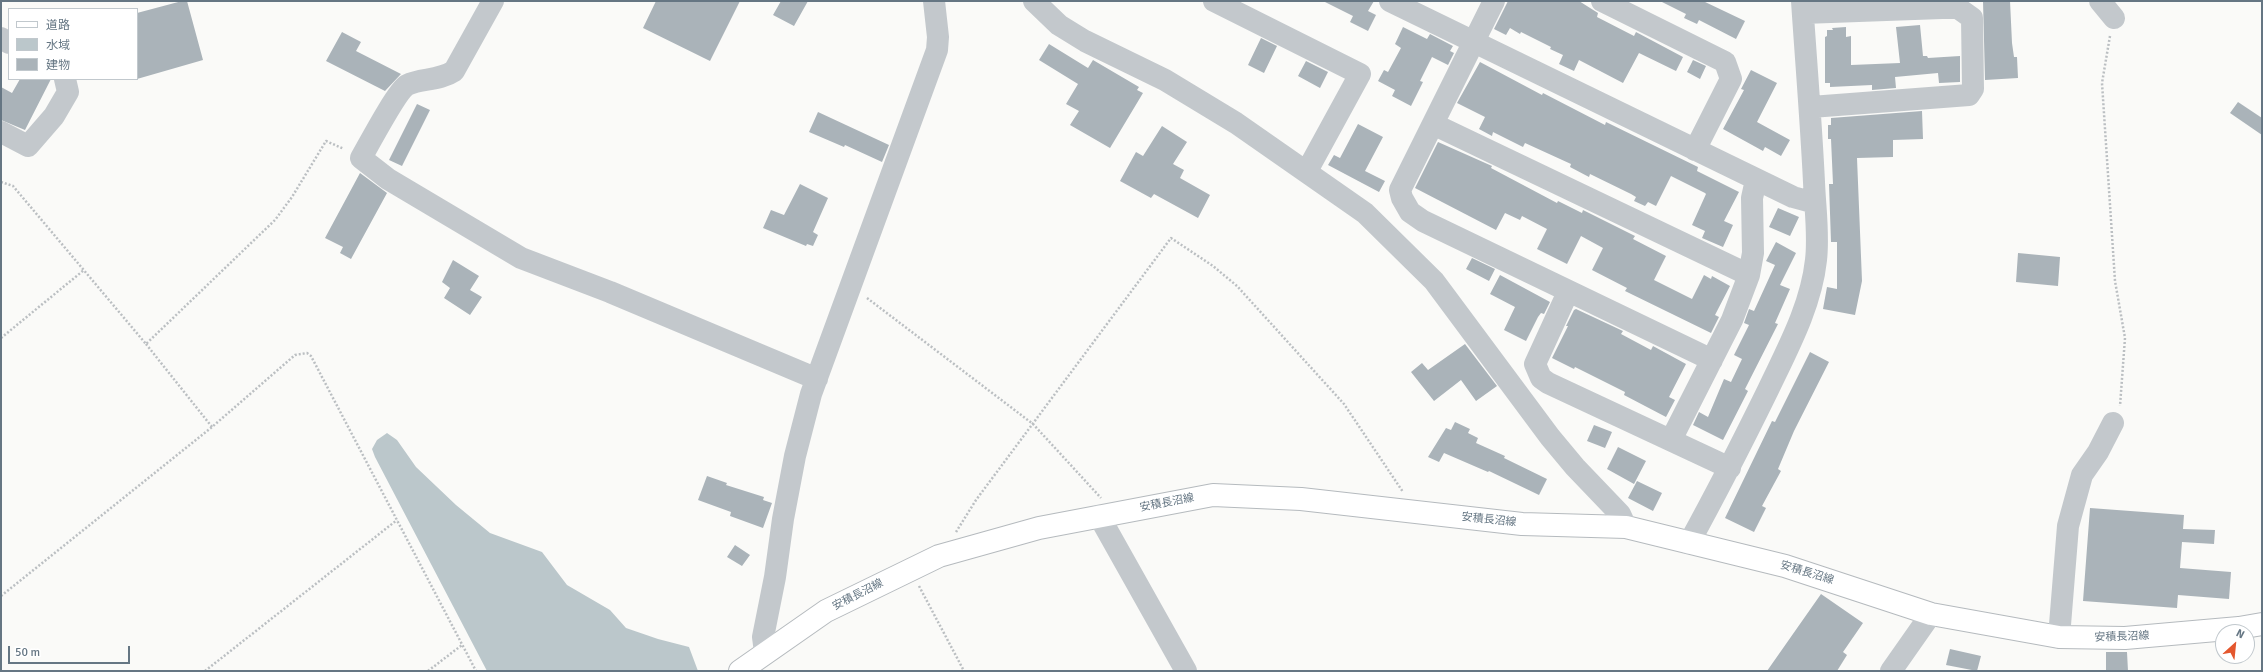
<!DOCTYPE html>
<html>
<head>
<meta charset="utf-8">
<style>
  body { margin:0 }
  #map { position:relative; width:2263px; height:672px; overflow:hidden; background:#fafaf8; font-family:Signika,"Noto Sans JP",sans-serif }
  canvas { display:block }
  .frame { position:absolute; inset:0; border:2px solid #657683; pointer-events:none }
  .legend { position:absolute; left:8px; top:8px; width:130px; height:72px; box-sizing:border-box; background:#fff; border:1px solid #c1c8cd; margin:0; padding:5px 7px; list-style:none; font-size:12px; color:#657683 }
  .legend li { display:flex; align-items:center; gap:8px; height:20px }
  .legend b { width:20px; border:1px solid #c1c8cd }
  .north { position:absolute; left:2215px; top:624px; width:40px; height:40px; box-sizing:border-box; background:#fff; border:1px solid #c1c8cd; border-radius:50%; rotate:27deg; font-size:11px; font-weight:700; line-height:16px; text-align:center; color:#657683 }
  .north::after { content:''; display:block; margin:auto; width:14px; height:18px; background:#e4572e; clip-path:polygon(50% 0,100% 100%,50% 72%,0 100%) }
  .scale { position:absolute; left:8px; top:646px; width:122px; height:18px; box-sizing:border-box; border:2px solid #657683; border-top:0; padding-left:5px; font-size:12px; line-height:14px; white-space:nowrap; color:#657683; -webkit-text-stroke:3px #fff; paint-order:stroke }
</style>
</head>
<body>
<div id="map">
<canvas width="2263" height="672"></canvas>
<div class="frame"></div>
<ul class="legend">
<li><b style="height:5px;background:#fff"></b>道路</li>
<li><b style="height:11px;background:#bbc7cb"></b>水域</li>
<li><b style="height:11px;background:#aab3b9"></b>建物</li>
</ul>
<div class="north">N</div>
<div class="scale">50 m</div>
</div>
<script>
const c = document.querySelector('canvas').getContext('2d');
c.lineJoin = 'round';
function fillPath(path, color) { c.fillStyle = color; c.fill(path, 'evenodd'); }
function trace(path, color, width, dash) { c.strokeStyle = color; c.lineWidth = width; c.lineCap = dash ? 'butt' : 'round'; c.setLineDash(dash || []); c.stroke(path); }
function write(font, color, halo, rows, align = 'center') {
  c.font = font + ' Signika,"Noto Sans JP",sans-serif'; c.lineWidth = 4; c.setLineDash([]); c.textBaseline = 'middle'; c.strokeStyle = halo; c.fillStyle = color; for (const [text, x, y, turn = 0] of rows) {
    c.save(); c.translate(x, y); c.rotate((+turn || 0) * Math.PI / 180); c.textAlign = isNaN(turn) ? turn : align; if (halo) c.strokeText(text, 0, 0); c.fillText(text, 0, 0); c.restore();
  }
}
fillPath(new Path2D(`
  M387,433L397,440L416,467L456,505L490,533L542,552L567,585L610,610L626,628L658,639L689,647L698,671H487L375,457L372,449L377,440Z`), '#bbc7cb');
fillPath(new Path2D(`
  M182,1H187L203,60L137,79V13Z
  M656,1H740L710,61L643,28Z
  M781,1H808L794,26L773,15Z
  M1323,1H1374L1368,11L1376,15L1368,31L1350,22L1353,16Z
  M1508,1H1579L1598,13L1597,17L1634,36L1636,32L1683,57L1676,71L1639,53L1623,83L1579,60L1574,71L1559,64L1563,55L1550,49L1551,47L1521,32L1520,34L1510,28L1506,35L1494,29Z
  M1660,1H1703L1745,21L1736,39L1699,20L1697,24L1684,18L1686,14Z
  M1983,1H2010L2012,43L2014,57H2017L2018,78L1985,80Z
  M1920,25L1923,56H1927L1928,58L1960,56V82L1939,83L1938,73L1895,77L1896,88L1872,90V85L1830,87V83H1825V37L1827,36V30H1833L1832,28L1846,27V37L1851,36V65L1900,63L1896,27Z
  M1403,27L1427,39L1430,34L1453,46L1450,51L1454,53L1448,65L1432,57L1420,81L1423,82L1411,106L1392,96L1395,90L1378,81L1384,70L1388,72L1401,48L1395,44Z
  M342,32L361,42L356,51L401,74L385,91L326,61Z
  M1261,38L1277,46L1264,73L1248,65Z
  M1049,44L1088,68L1093,60L1139,87L1137,90L1143,93L1110,148L1070,125L1079,111L1066,104L1078,84L1039,60Z
  M1693,60L1706,66L1700,79L1687,72Z
  M1306,61L1328,72L1320,88L1298,76Z
  M1480,62L1542,95L1543,93L1605,125L1606,122L1698,167L1697,171L1739,192L1724,221L1733,225L1723,247L1702,238L1705,231L1692,225L1706,194L1705,193L1671,176L1656,206L1648,202L1645,206L1634,201L1636,197L1631,194L1590,174L1589,177L1570,167L1571,164L1525,143L1523,147L1493,132L1492,136L1479,129L1485,117L1457,103Z
  M1751,70L1777,83L1757,122L1790,140L1781,156L1765,147L1763,151L1723,129L1744,90L1741,89Z
  M20,79H51L25,130L1,120V87L12,93Z
  M2238,102L2262,118V135L2230,113Z
  M417,104L430,110L402,166L389,160Z
  M1922,111L1923,139L1893,140V157L1857,158L1862,281L1855,315L1823,309L1827,287L1837,289V242H1831L1829,184H1833L1831,139H1828V125H1831V118Z
  M818,112L889,145L882,162L845,145L844,147L809,132Z
  M1358,124L1383,137L1365,171L1385,181L1379,192L1328,165L1334,155L1340,158Z
  M1162,126L1187,142L1173,164L1184,170L1180,178L1210,195L1198,218L1154,194L1151,198L1120,181L1136,152L1143,156Z
  M1438,142L1492,166L1491,168L1557,203L1558,201L1582,213L1583,210L1635,236L1633,239L1666,256L1654,280L1692,299L1704,275L1711,279L1712,276L1730,286L1715,315L1719,317L1711,333L1625,291L1627,288L1592,270L1603,248L1581,236L1567,264L1537,249L1547,229L1522,216L1520,220L1505,213L1496,230L1415,188Z
  M360,173L387,193L351,259L340,253L343,247L325,238Z
  M800,184L828,198L813,232L818,235L813,246L807,244L806,246L763,228L771,210L784,215Z
  M1778,208L1799,217L1790,236L1769,227Z
  M1776,242L1796,253L1780,285L1790,289L1775,323L1778,324L1745,389L1748,391L1723,440L1693,425L1699,412L1708,417L1724,379L1731,382L1742,359L1734,355L1749,325L1744,323L1749,309L1754,311L1775,265L1766,261Z
  M2018,253L2060,257L2058,286L2016,282Z
  M1472,258L1495,269L1489,281L1466,269Z
  M453,260L479,276L470,290L482,297L470,315L444,298L450,288L442,282Z
  M1500,275L1550,302L1544,314L1541,313L1538,317L1526,341L1504,330L1515,307L1490,294Z
  M1576,309L1623,331L1621,334L1651,350L1653,346L1686,364L1669,397L1675,400L1666,417L1624,395L1625,392L1575,367L1574,369L1552,358L1568,326H1566L1574,310Z
  M1465,344L1497,386L1476,401L1461,380L1434,401L1411,372L1422,363L1428,370Z
  M1810,352L1829,362L1794,431L1778,469L1781,471L1762,506L1766,508L1754,532L1725,518L1772,421L1775,422Z
  M1455,422L1470,429L1468,433L1478,438L1476,443L1505,456L1504,458L1547,479L1539,495L1489,471L1488,472L1444,453L1439,462L1428,457L1446,428L1451,430Z
  M1594,425L1612,432L1605,448L1587,441Z
  M1618,447L1646,461L1634,484L1607,469Z
  M707,476L727,483L726,485L764,497L763,500L772,503L763,528L730,516L731,512L698,500Z
  M1637,481L1662,493L1653,511L1628,498Z
  M2090,508L2184,515L2183,529L2215,530L2214,544L2182,542L2180,568L2231,572L2229,599L2178,595L2177,608L2083,601Z
  M735,545L750,555L742,566L727,557Z
  M1821,594L1863,623L1843,652L1847,655L1837,671H1767Z
  M1950,649L1981,656L1977,671L1946,665Z
  M2106,652H2127L2128,671H2106Z`), '#aab3b9');
const major = new Path2D(`
  M740,671L826,611L939,556L1039,528L1213,495L1301,499L1522,524L1626,527L1785,566L1931,614L2059,637L2125,638L2239,628L2262,624`);
trace(major, '#b5babe', 24);
trace(new Path2D(`
  M2110,36L2102,83L2115,281L2125,338L2120,406
  M1,182L13,186L146,344L275,220L292,197L326,141L344,149
  M867,298L1033,424L1101,498
  M1,338L84,270
  M146,344L212,427
  M956,532L976,500L1171,238L1213,266L1237,286L1344,404L1403,492
  M919,586L964,671
  M1,596L212,427L295,355L307,353L311,356L476,671
  M205,671L397,520
  M428,671L462,645`), '#bbbfc2', 2.5, [2, 2]);
trace(new Path2D(`
  M493,1L454,71C439,81 421,78 407,85C397,91 369,144 361,158L388,179L521,258L610,292L817,379
  M1034,1L1059,25L1085,41L1165,80L1236,123L1365,213L1434,281L1550,437L1575,467L1620,514L1626,527
  M1214,1L1360,74L1307,171
  M1390,1L1793,197L1815,203
  M1494,1L1400,190L1402,198L1410,212L1423,221L1712,360
  M1602,1L1725,62L1731,79L1695,150
  M2100,1L2114,18
  M1803,13L1942,8H1958L1972,18L1973,89L1969,95L1811,107
  M1,38L9,43
  M1433,124L1749,275
  M1,132L28,146L54,116L68,92L65,79
  M1568,292L1535,364L1541,378L1548,383L1730,468
  M1671,440L1732,320L1749,275L1753,253L1752,198L1756,180
  M1099,516L1186,671
  M1689,543C1717,492 1743,441 1768,390C1788,348 1811,306 1816,260C1819,234 1815,208 1814,182C1811,121 1806,61 1802,1
  M2059,637L2068,526L2082,475L2098,452L2113,423
  M765,652L763,637L775,577L783,519L795,456L811,394L937,50L938,37L934,1
  M1891,671L1931,614`), '#c3c8cc', 22);
trace(major, '#fff', 22);
write('11px', '#657683', '#fff', [
  ["安積長沼線",1167,503,-11],
  ["安積長沼線",1489,520,6],
  ["安積長沼線",1807,573,17],
  ["安積長沼線",858,595,-27],
  ["安積長沼線",2122,637,-2]
]);
</script>
</body>
</html>
